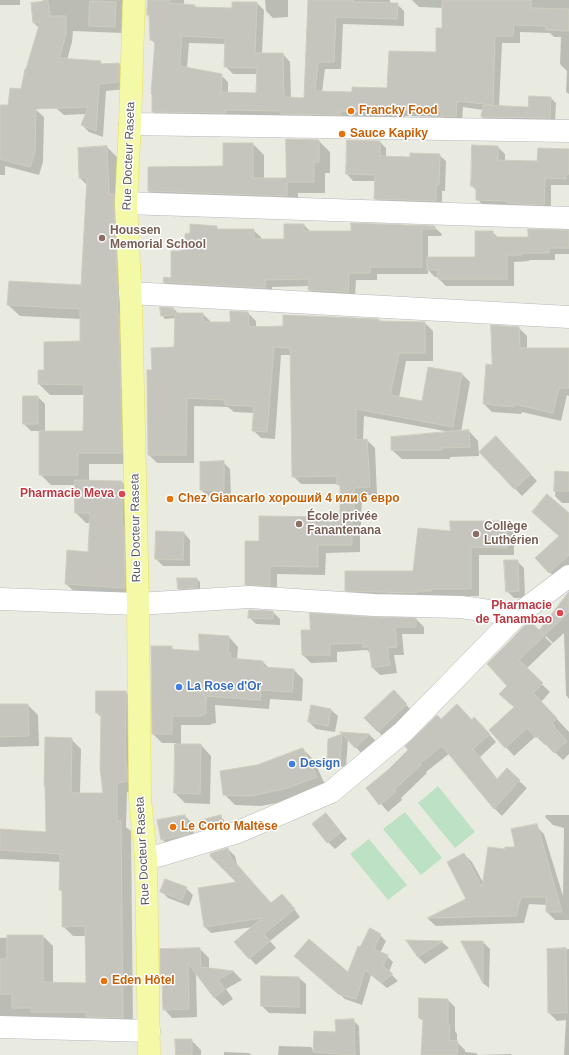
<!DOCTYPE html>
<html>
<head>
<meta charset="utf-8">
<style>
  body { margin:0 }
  canvas { display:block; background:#eaebe0 }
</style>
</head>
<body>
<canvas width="569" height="1055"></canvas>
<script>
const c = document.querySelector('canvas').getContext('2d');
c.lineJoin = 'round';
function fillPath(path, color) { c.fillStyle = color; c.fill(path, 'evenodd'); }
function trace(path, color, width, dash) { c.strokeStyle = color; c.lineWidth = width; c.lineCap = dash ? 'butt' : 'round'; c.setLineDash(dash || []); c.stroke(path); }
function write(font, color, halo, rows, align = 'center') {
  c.font = font + ' Helvetica,sans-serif'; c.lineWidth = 3; c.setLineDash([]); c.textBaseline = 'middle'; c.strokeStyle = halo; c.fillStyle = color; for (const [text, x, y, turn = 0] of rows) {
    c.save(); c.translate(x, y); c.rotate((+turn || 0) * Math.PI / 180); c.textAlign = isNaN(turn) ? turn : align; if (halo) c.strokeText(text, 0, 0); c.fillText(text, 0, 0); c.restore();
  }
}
fillPath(new Path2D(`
  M438,786L475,832L455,848L418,803Z
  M405,812L442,858L421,875L383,829Z
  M369,839L407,885L388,900L350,854Z`), '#bde1c5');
fillPath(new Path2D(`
  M0,0H20V5H0Z
  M43,0H131L123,2L122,33L73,31L72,42L67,60L100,62L104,65L119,64L126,71V89L106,91L103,137L89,132L82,125L87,114L64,115L56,108L39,28L34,23L43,3Z
  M149,0H184V5L194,6L196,8L233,9L257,3L264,10L262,54H283L290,62L291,98L305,99L309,0H390V4H397L404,11V26L343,24L341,69H325L322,92L353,93L388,89L437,53L443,29V8L419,7L412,0H569V94L566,92L567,71L560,64L561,37H554L550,33L520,32V43H502L499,107L529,108L551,98L556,103L555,123L487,122L482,117L483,110L463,107L462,123H449L443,117L405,116L404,122L160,119L153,111L156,44L151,40L150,16L148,14ZM189,43L226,44L225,66L233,74H258L257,94H228V82L221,75L187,68Z
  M265,0H288V17L273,18L266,11Z
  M0,106L35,109L44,117L43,162L39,175L5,166V175H0Z
  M318,140L330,152V173H325V193H298V207L160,202L149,191L224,167L253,144L264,155V179H287Z
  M348,141L380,142L386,148V157L411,158L439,155L446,161L445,191H442V207L382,205L375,198L376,181H353L347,174Z
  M107,147L118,158L133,464H89V481L122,482L132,492L135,597L77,594L66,584L89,553L91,523H86L76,513V485H51L40,474V431H31L24,424V397H38L45,404V432H84L85,395H50L39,384L45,371L81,342V319L20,316L8,305L82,286L87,185L80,178Z
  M498,147L505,154V161L538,162L569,150V185H551V211L484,206L477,199V191L472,186Z
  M285,225H304L311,232H352L434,227L442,234L441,236H428V258H476L492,232L499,238H529L569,231V254H555V260H529V261L514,262V286H446L439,279V277H435L428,270V274H377V280H356L355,299L316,296L309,289L310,286L272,287V295L171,289L164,282L172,279L186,244L216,227L219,230H253L261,237V240H285Z
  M174,309L177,312V314H203L211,322L231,323L248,313L256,321V328L379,320L380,322L425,323L433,331V361H406L399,398L423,403L462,374L470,382L461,432L469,431L478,441L479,456L450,457V459H402L392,450L450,432L364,416L363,440H367L375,448L377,495H362L361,525H360V552L326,553L325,575L277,574V593L254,592L246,584L260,542L341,518V488L338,484H301L293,476L291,355H281L275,439L261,438L253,430L254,413L234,412L228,407L194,406V463H157L149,455L153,371L175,348L176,318L165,319L162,315Z
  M519,328L527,336V349H569V396L567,395L561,421L522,412L521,414L492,412L484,404L494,366Z
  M502,444L537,481L522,496L480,452Z
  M223,462L230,469L231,496H208L201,490Z
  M556,472L569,473V503H562L555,496Z
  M569,515V571L558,581L537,558L560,537L542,520Z
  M506,522L514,530V555H479V596L354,598L346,590L414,572Z
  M184,533L190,540V566H163L156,559Z
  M517,561L524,568L525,598H514L507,591Z
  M197,579L200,582V591L182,592L179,589Z
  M563,599H569V699L566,695L564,633L553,643L546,636L545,637L552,644L526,669L550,692L541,702L569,732V754L563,760L546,744L545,745L536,736L514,756L490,730L515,707L508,686L488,664L539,631Z
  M250,611L273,612L280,619V625L256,624L249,617Z
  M416,619L424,627V634H402L404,655H394L397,673L380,675L373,668L370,653L367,650L337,652V662L311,663L303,655V631Z
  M229,637L238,647L237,660L263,662L269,668L294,670L303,679L302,701L270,699L269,709L215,705L216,723L211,724V725H181V745H201L211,756L210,804L185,803L175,793L176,743H162L153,734L171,647L175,651L199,652Z
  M97,692H126L136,702L137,791L127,792L126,827L131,831L133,1027L0,1018V938L43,936L53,946V984H87L86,936H73L63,926V892L60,890L61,862L0,859V830L47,833L71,739L81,749L80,794H104L102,718L97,713Z
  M394,692L413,712L385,739L366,718Z
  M0,705H28L38,715L39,746L0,747Z
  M312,706L331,710L338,716L335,732L316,729L309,722Z
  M441,720L472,721L482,726L496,742L480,757L498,780L519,781L527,788L502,816L495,809L450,753L426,772L427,773L401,798L402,800L388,812L367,788L390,770Z
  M342,733L370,735L376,741L362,754L348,739L346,767L334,766L328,760L329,739L343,734Z
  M303,749L314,760L326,787L298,798L272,804L261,806L235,805L224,794L257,766Z
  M326,814L347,839L335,849L328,842Z
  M546,815H569V920H555L547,912V905L529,904L524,923L436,926L428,919L467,899L464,854L472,862L484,884L506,850L516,849L536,826L544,834L563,896L564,828L553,825L545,817Z
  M185,816L192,823L195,840L169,846L162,839Z
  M220,817L224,820L225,827L206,833L203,829Z
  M228,849L235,856L237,864L271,904L282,895L289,902L300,917L270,941L276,948L256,965L235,942L253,927L211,933L205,927L238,883L211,854Z
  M186,888L193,895L189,906L168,898L161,891Z
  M380,935L386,941L380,953L387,956L393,962L389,972L398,981L387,988L371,975L362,1005L345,999L301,962L349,974L360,948Z
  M408,941L442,942L449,948L425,964L418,957Z
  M463,942H483L490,949L489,988L483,983Z
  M200,949L209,958V969L234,972L242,980L226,989L233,999L223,1006L214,997L196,972L197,1017L172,1018L164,1009V982L161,979Z
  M569,949V1055H564L566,1020L557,1021L549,1013L548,950Z
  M299,978L306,984V1014L269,1013L262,1006Z
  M448,1000L455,1007V1031L457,1034V1042L465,1050V1052L476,1053L478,1055L511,1054L512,1055H422L424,1022L420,1018Z
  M353,1020L359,1026L360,1055H278L279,1046L311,1047L314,1051Z
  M191,1040L201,1050V1055H177Z
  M224,1052L249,1053L251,1055H224Z`), '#0003');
const building = new Path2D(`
  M148,0H170L169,3L195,5V7L232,8V2H257L255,53H283L284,97L304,98L308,0H353V2L398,3L397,19L336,17L334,62H318L315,91L352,92V87L387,88L389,51L436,52V28H442V0H531V8L569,9V31L546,30V26L514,25L513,36H495L493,105L457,101L456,117L441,116V111L398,110V115L380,114L381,112L340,111V115L281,114L282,111L225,110V113L152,112V94H151L155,40H150L149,15H147ZM182,36L225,38L224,67L257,68L256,93L221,92L222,74L180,66Z
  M48,1L50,16H66V35L59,58L101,61L100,64L119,63V82L99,84L96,131L81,125L88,107L36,109L35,153L30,167L0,159V105H8L10,88L21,89L25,69H26L40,22L33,23L31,3Z
  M90,1L116,2L115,27L89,26Z
  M529,96L551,97L550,118L481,117L483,105L528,107Z
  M286,139L319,140V162H314V182H287V196L148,191V167L223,166V143H253V178H286Z
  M347,140L380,141V156L410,157V153L440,154L439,185H436V201L374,199L375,175L346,174Z
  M472,145L498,146V160L537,161L538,148L569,149V174H566V179L545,178L544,205L507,203V201L476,200V187L471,186Z
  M107,146L109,194H114V204L118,298L117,314H119L122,453H78V475H39V431H83L84,385L38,384V370H44V342L80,341V309L7,305L9,281L81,285L87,178H79L78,148Z
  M351,223L435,226V229H422V267H370V273H349L348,292L308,290L309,279L265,280V288L163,282L164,277L171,278V251H181V243H185V234L190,233V224L217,226V229H254V239H284V224H304V231H351Z
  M528,229L569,230V248H549V253H522V255H507V279H438V270H427V257H475V231H493V237H528Z
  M160,307L174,308L173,315L161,316Z
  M230,311L248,312L249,327L283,326V315L379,319V321L425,322V353H399L390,395L422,401L428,367L462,373L453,427L356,409V440L367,439L370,487L354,488V517H352V545H318V567L270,566V586L245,585V541H259V516L340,517V485H337V476L292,477L290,348L274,347L267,432L252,431L254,406L225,405V400L187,398L186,455H148L147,370H152L151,348L174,347L175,313H203V322H230Z
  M491,325L519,327L520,348H569V388H559L553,413L514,404L513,407L483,404L486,364L492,365Z
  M23,396H38V424H23Z
  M469,430L470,447L442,448V450H391V437Z
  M496,436L531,474L514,489L479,452Z
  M224,461V490H200V462Z
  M555,471L569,472V491H554Z
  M75,480L122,481V525L124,526L125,588L65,584L67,550L88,552L90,513H75Z
  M547,494L569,513V555L549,573L535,558L559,536L532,512Z
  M450,521H507V548L471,547V589H431V591H417V593L345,591V571H413L418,528L450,531Z
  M156,531L184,532L183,560L155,559Z
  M504,560H518L519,591L506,592Z
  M177,578H197V588L178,589Z
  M569,592V612L545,635L540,631L544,636L519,660L543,683L533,693L557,718L552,723L555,726L554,727L567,741L554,753L538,736L536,738L527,728L505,748L489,730L514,707L499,694L507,686L487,664L506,645L525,625L530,621L539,630Z
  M249,610L273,611V619L248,618Z
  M310,613L373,617L416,618V627H395L397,647L387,648L390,665L372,668L369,647H363V643L330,644V655H302L301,630H310Z
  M199,634L229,636L228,653H231L230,658L263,661V667L294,669L292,692L261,690L260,700L206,696V714H202V716H172V734H152L151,646H172V649L199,651Z
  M394,690L407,704L378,732L364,718Z
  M96,691H126L125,755L127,770V781L117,783V821H121L123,1018L86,1017V1012H31V1008H12V994H0V959H7V935H43V982L86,983L85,926L62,927V890H59L60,854L0,850V829L46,832L45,786H44L45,737L72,738L71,793H103L100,769L101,713H96Z
  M0,704H28L29,736L0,737Z
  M457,704L472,720L474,717L490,734L473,749L497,779L507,768L520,780L494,809L442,746L419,764L421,765L394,790L396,792L379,805L366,788L389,769L408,750L405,746L437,715L441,719Z
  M311,705L331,709L328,726L308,722Z
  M340,732L370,734L355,748L342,734L340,762L327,761L328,739L342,734Z
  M175,744H201L200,794L174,793Z
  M303,748L317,777L287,788L261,794L250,796L223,795L220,771L257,765Z
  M326,813L341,832L327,843L312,824Z
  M185,815L189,834L161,840L157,820Z
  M221,815L223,824L202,830L199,821Z
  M537,824L562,912H546V897H521L516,916L427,918L466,899L447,862L464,853L482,887L488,847L505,849V847H515L511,829Z
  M228,848L230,857L271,903L282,894L295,909L264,934L270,941L249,959L234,942L262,918L204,927L198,888L236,882L210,856V854Z
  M165,879L187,887L182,900L160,892Z
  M370,928L381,934L374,949L388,955L383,966L393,974L381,983L365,970L356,999L338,994L294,956L309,939L348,972L358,946L360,947Z
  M406,940L443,941L418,957Z
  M461,941H483V983Z
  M200,948L201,967L234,971L218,980L225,989L214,998L188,963L189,1009L163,1010L162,980H160V949Z
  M566,948L567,1013H548L547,949Z
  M261,976L299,977V1007L261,1006Z
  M419,998L448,999V1025H450L449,1040L458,1041L457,1055H421L423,1020L419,1018Z
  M354,1019L355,1055H341V1054L313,1052L314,1031L336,1032L335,1020Z
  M175,1039H192V1055H176Z`);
fillPath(building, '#c6c5bd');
trace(building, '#cfcdbf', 1);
const minor = new Path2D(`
  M130,124L569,131
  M126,203L569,218
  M130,293L569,317
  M0,599L138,604L249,597L374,605L461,607L517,615
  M146,858L161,855L238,832L331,792L403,732L517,615L569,576
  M0,1027L149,1031`);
const major = new Path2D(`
  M134,0L130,124L126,203L131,303L138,604L140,798L146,858L149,1055`);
trace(minor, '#b7b8be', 23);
trace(major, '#e7e05d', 23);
trace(minor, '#fff', 22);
trace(major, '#f3f9a6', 22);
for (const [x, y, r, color] of [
  [351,111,4,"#e8710a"],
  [342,134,4,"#e8710a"],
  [102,238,4,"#8d6e63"],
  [122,494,4,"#e0444e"],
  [170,499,4,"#e8710a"],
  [299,524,4,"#8d6e63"],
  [476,534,4,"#8d6e63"],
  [560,613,4,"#e0444e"],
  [179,687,4,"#3f7fe0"],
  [292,764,4,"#3f7fe0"],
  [173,827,4,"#e8710a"],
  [104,981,4,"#e8710a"]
]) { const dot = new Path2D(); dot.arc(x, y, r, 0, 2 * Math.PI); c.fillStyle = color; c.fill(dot); trace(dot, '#fff', 1.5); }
write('bold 12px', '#c56008', '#fff', [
  ["Francky Food",359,111],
  ["Sauce Kapiky",350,134],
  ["Chez Giancarlo хороший 4 или 6 евро",178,499],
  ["Le Corto Maltèse",181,827],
  ["Eden Hôtel",112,981]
], 'left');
write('12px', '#585a60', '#fff', [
  ["Rue Docteur Raseta",129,156,-88],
  ["Rue Docteur Raseta",136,528,-91],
  ["Rue Docteur Raseta",143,851,-93]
]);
write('bold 12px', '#785e54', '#fff', [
  ["Houssen",110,231],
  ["Memorial School",110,245],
  ["École privée",307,517],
  ["Fanantenana",307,531],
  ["Collège",484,527],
  ["Luthérien",484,541]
], 'left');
write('bold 12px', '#be3a42', '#fff', [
  ["Pharmacie Meva",114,494],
  ["Pharmacie",552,606],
  ["de Tanambao",552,620]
], 'right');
write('bold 12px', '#366cbe', '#fff', [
  ["La Rose d'Or",187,687],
  ["Design",300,764]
], 'left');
</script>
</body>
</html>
